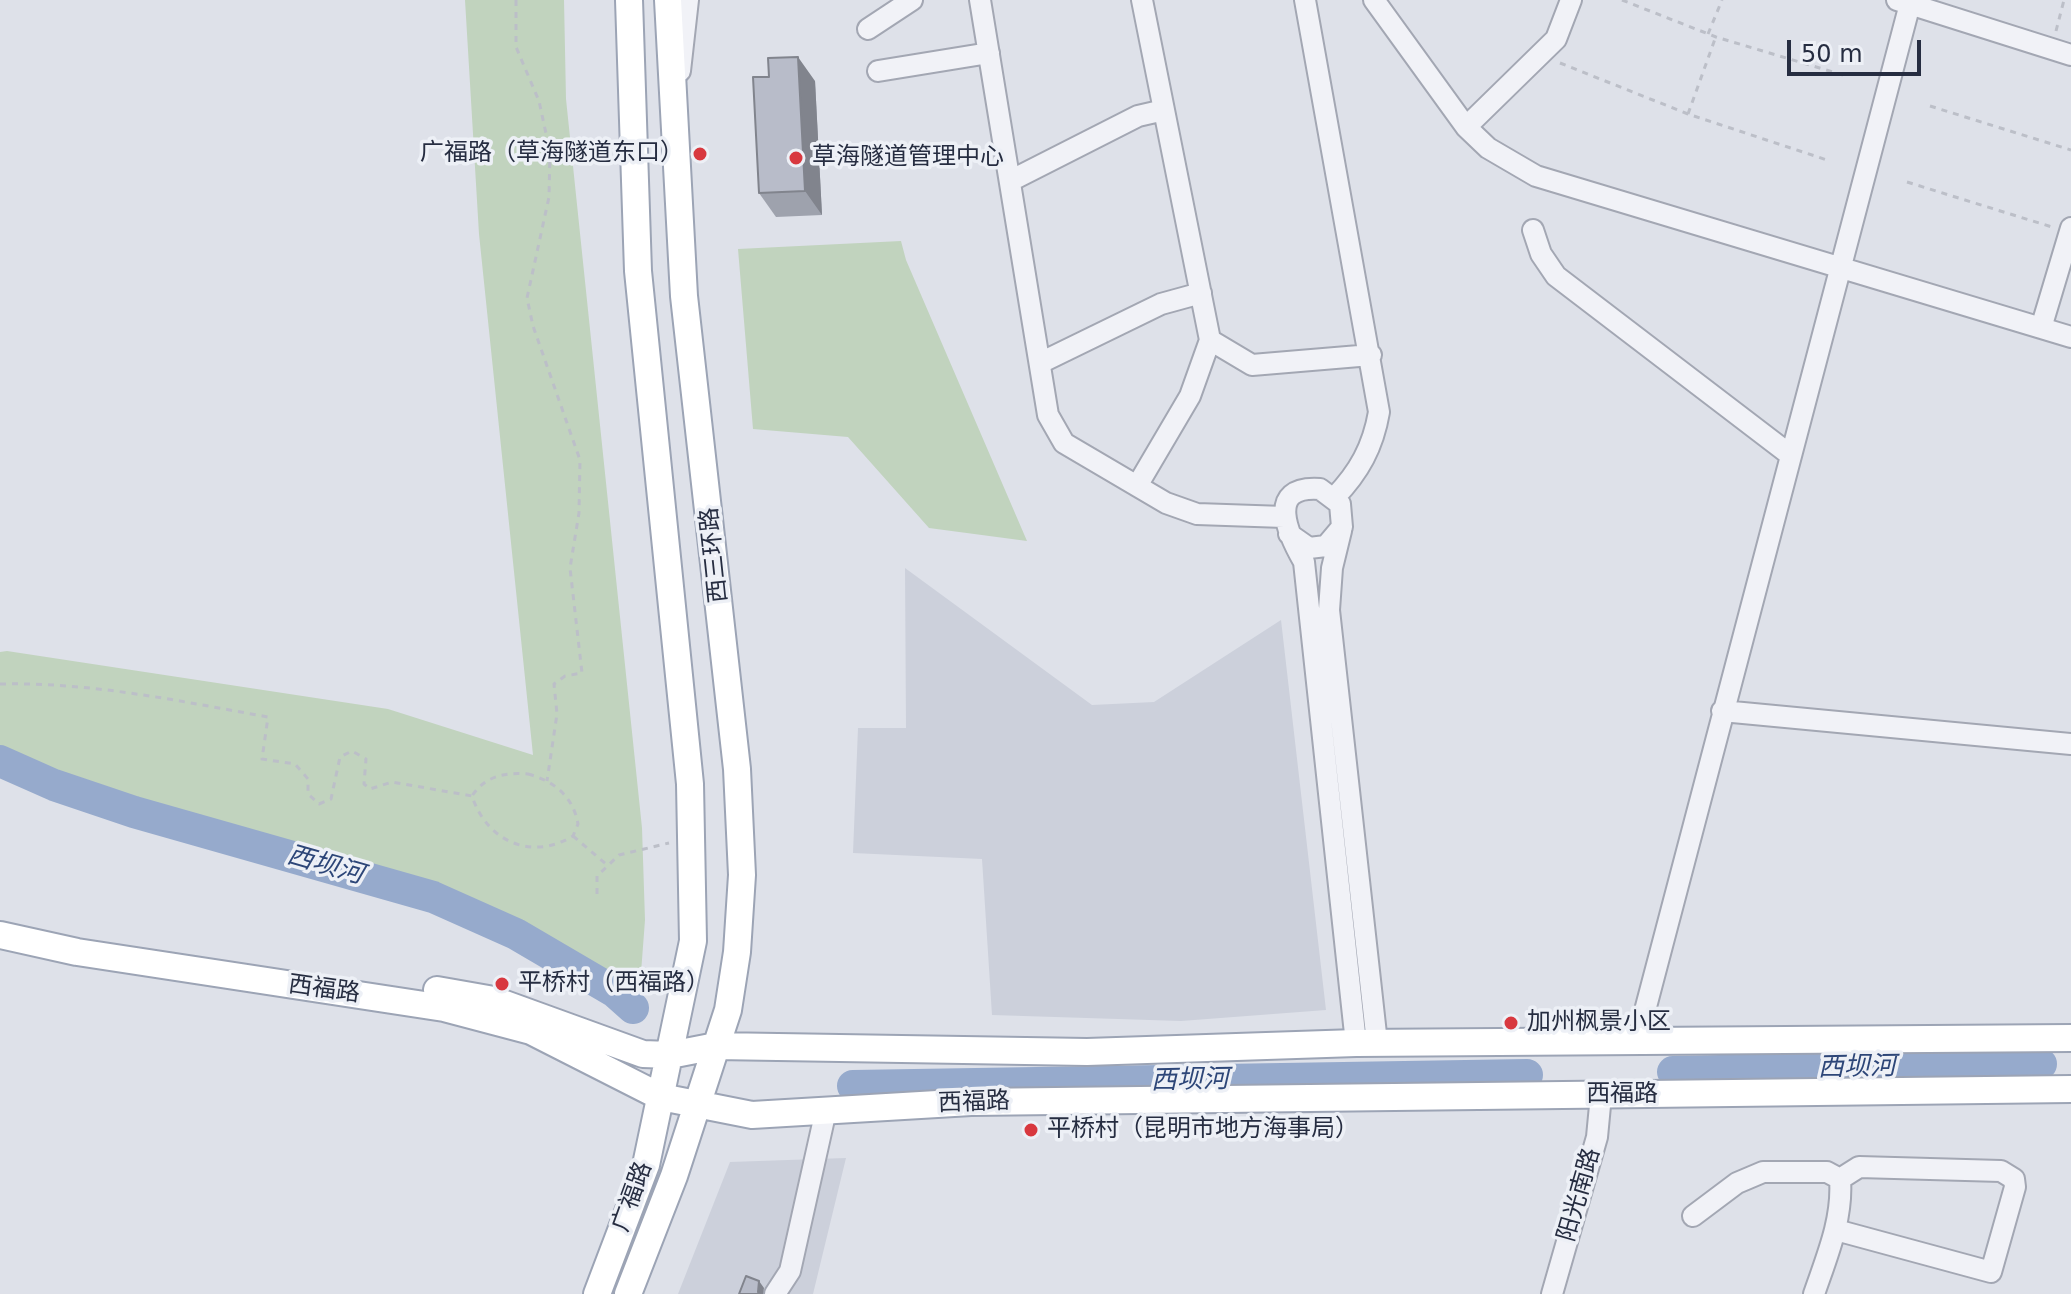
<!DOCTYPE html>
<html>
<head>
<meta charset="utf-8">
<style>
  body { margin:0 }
  #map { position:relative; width:2071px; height:1294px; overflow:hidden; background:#dee1e9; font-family:"DejaVu Sans",sans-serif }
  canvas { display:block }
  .scale { position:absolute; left:1787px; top:40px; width:134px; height:36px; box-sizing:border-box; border:4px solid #262d41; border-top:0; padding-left:10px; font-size:24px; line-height:28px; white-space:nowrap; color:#262d41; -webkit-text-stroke:6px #edf0f6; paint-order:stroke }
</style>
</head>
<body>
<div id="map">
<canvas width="2071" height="1294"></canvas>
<div class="scale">50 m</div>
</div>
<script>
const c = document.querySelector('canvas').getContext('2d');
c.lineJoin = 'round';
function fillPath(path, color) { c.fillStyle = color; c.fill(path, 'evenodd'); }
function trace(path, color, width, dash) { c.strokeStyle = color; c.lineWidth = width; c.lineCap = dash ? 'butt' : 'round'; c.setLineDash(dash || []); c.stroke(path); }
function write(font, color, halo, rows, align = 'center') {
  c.font = font + ' "DejaVu Sans","Noto Sans SC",sans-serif'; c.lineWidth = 7; c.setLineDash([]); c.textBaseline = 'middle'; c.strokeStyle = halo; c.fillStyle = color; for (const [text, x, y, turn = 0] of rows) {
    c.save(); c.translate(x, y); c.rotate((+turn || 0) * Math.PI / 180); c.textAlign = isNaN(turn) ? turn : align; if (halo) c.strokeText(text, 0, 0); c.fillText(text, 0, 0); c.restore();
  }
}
fillPath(new Path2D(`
  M905,568L1092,705L1154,702L1281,620L1326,1010L1181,1021L992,1015L982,859L853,853L858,728H906Z
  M846,1158L813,1294H678L730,1162Z`), '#ccd0db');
fillPath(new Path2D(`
  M465,0H564L566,99L642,828L645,920L640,986L634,993L527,926L442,889L137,803L0,748V652L7,651L388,709L533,755L479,234Z
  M901,241L906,260L1027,541L929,528L848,437L753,429L738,249Z`), '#c1d3be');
trace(new Path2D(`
  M0,761L54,785L134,812L433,897L516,934L615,992L633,1008
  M1673,1072L2041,1064
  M853,1086L1527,1075`), '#96aacc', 32);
const minor = new Path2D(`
  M980,0L1048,415L1064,443L1166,503L1197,514L1284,517
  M1305,0L1379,412C1373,447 1359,472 1335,497
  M1374,0L1466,127L1488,148L1536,176L2071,337
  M1897,0L2071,55
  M868,29L912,0
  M680,71L688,0
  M878,71L989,53
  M1466,127L1556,39L1571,0
  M1010,181L1138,116L1164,110
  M1533,230L1541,254L1556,276L1789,454
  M2041,328L2071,228
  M1210,340L1252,365L1371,355
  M1040,363L1161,304L1201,293
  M1137,486L1190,396L1210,340L1142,0
  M1341,531L1332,568L1329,610L1377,1043
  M1289,534L1309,548L1326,546L1342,527L1340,504L1320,489C1264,485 1289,536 1304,562L1356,1043
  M1722,711L2071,744
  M1637,1041L1911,0
  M1693,1216L1737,1183L1763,1172H1827L1840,1179C1843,1219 1827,1256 1814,1294
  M1836,1230L1991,1272L2015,1187L2014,1179L2001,1171L1859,1167L1840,1179
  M775,1294L790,1271L826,1110
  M1552,1294L1597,1137L1601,1095`);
const major = new Path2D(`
  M0,935L77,952L444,1008L531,1031L661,1097L752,1115L971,1102L2071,1089
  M437,990L494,1000L643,1054L670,1055L716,1046L1087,1052L1356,1043L2071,1038
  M597,1294L646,1165L693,941L690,784L638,271L629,0
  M628,1294L674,1176L728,1010L737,952L742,875L737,769L684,296L668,0`);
trace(minor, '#a3a7b3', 24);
trace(major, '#9ca4b5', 30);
trace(new Path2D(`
  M516,0V47L539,101L550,152L549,197L527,298L533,326L580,460L579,513L570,568L582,673L565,676L554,684L557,714L547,781
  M1622,0L1716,37L1843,75
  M2056,31L2064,0
  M1708,34L1722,0
  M1560,63L1688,114L1827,160
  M1930,106L2071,150
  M1688,114L1715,39
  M1907,182L2052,227
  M0,684C91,682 179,701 268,717L262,759L295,764L308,779V794L319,804L331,799L340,757L352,751L366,759L364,784L370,789L392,782L472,796
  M528,774C554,781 573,796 578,824L573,836C532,861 487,842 472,796C485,776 505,772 528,774Z
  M573,836L606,864
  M597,894V876L619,855L669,843`), '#bcbfc8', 3, [6, 6]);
trace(minor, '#f1f2f7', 20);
trace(major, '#fff', 26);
fillPath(new Path2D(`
  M769,77L815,81L822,215L776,217L759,193Z`), '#9ea2ad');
fillPath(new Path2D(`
  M798,57L815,81L822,215L805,191Z
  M759,1281L764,1288L763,1294H760L758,1292Z`), '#81848d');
const building = new Path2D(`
  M798,57L805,191L759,193L753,77H769L768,58Z
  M746,1276L759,1281L758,1292L760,1294H739Z`);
fillPath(building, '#b8bcc9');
trace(building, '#81848d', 2);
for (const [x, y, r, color] of [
  [700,154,8,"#d8383f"],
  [796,158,8,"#d8383f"],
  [502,984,8,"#d8383f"],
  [1511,1023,8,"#d8383f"],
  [1031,1130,8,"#d8383f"]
]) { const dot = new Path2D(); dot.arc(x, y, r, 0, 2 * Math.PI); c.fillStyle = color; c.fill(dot); trace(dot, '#edf0f6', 3); }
write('24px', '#262d41', '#edf0f6', [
  ["广福路（草海隧道东口）",684,154,"right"],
  ["草海隧道管理中心",812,158],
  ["平桥村（西福路）",518,984],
  ["加州枫景小区",1527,1023],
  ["平桥村（昆明市地方海事局）",1047,1130]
], 'left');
write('24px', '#262d41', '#edf0f6', [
  ["西三环路",715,555,-96],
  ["西福路",324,990,8],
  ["西福路",1622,1095],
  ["西福路",974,1103,-2],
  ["阳光南路",1580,1195,-74],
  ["广福路",633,1197,-70]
]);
write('italic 26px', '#2d4678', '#edf0f6', [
  ["西坝河",325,866,16],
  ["西坝河",1857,1068,-1],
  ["西坝河",1190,1081,-1]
]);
</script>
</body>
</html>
